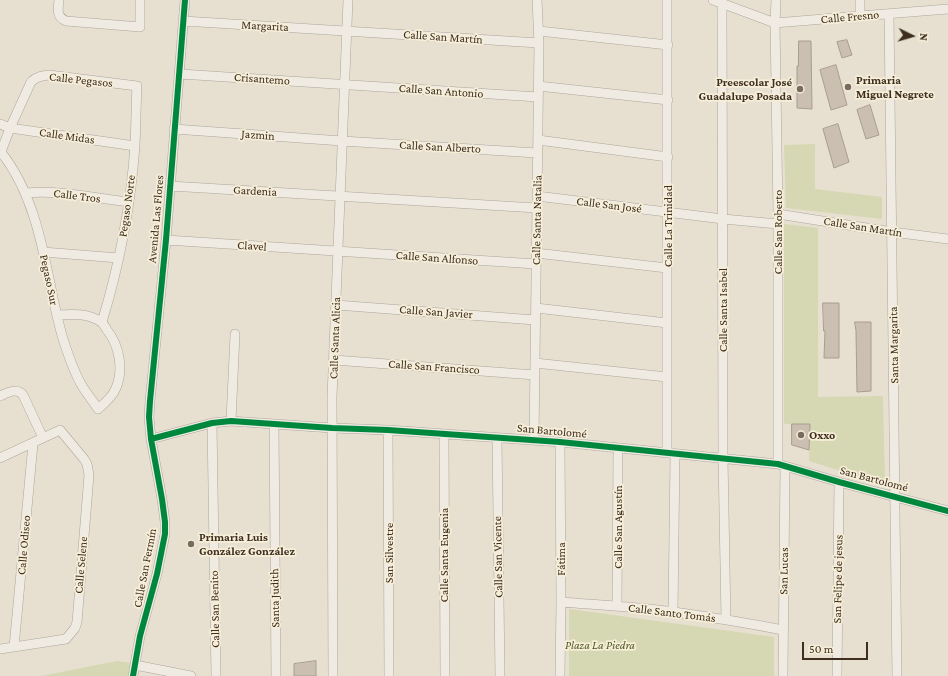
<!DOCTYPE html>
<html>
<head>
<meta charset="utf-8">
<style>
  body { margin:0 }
  #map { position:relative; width:948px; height:676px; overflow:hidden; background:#e7e0d1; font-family:"Crimson Pro",serif }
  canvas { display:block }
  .north { position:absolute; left:892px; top:16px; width:40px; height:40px; -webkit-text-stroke:3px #f7eed8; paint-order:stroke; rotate:95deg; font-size:11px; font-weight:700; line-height:16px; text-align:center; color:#3d2e20 }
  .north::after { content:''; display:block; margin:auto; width:14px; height:18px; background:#3d2e20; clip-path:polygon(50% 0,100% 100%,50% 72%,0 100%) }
  .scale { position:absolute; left:802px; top:642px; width:66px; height:18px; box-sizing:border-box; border:2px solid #3d2e20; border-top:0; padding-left:5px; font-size:12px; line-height:14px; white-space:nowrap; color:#3d2e20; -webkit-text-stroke:3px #f7eed8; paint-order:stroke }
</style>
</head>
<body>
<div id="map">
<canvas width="948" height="676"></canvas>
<div class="north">N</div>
<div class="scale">50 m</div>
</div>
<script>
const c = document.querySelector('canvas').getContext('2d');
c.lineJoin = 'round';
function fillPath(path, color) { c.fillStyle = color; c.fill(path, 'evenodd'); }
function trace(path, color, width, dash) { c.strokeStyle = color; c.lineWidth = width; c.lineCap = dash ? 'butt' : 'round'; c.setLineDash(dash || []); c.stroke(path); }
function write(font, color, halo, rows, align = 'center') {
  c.font = font + ' "Crimson Pro",serif'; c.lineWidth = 3.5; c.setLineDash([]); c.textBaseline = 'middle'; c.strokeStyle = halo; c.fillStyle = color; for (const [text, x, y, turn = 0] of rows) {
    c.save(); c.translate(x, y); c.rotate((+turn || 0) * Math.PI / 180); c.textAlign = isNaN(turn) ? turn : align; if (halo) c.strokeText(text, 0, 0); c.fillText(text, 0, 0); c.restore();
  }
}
fillPath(new Path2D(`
  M815,144V189L882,197V219L786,208L784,145Z
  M784,224L818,228V397L883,396L885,485L809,461L810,424H784Z
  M569,609L774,637V676H569Z
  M117,661L131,663L129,676H41Z`), '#d6d7b3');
const building = new Path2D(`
  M847,40L852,55L842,58L837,42Z
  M799,41H811L812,109L797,108V66H798Z
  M836,65L847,105L831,110L820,70Z
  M870,105L879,135L866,139L857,110Z
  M838,124L849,162L834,168L823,129Z
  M823,303H839V358H824L825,331H824Z
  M855,322H871V391L857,392L856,331Z
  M792,424H810L809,450L792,445Z
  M316,661V676H294V664Z`);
fillPath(building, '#cbbfb2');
trace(building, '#a89c90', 1);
const minor = new Path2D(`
  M59,0C58,9 56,17 66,21L140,27V0
  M713,0L775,23L860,16L948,9
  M722,0L723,458L726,619
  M776,0L775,23L778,214V464
  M860,0V16
  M889,14L897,676
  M183,21L539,43
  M539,31L668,45
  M180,74L538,97
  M538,86L668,100
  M0,124L10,128L135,146
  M174,129L342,141L537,153
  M538,140L668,157
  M0,151C33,191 43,248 53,298C56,312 59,325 63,339C68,354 73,370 81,384C86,393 93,401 98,409C104,404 113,396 116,388C124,369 119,345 107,330C105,327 104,324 101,322C89,313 71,314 57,315
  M1,152L10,128L31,82C36,77 41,76 49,75L137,86C136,106 136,125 135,145C131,204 119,266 102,322
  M170,186L537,208
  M26,193C59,190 95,198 129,202
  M537,196L723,219L778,224
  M778,214L892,232L948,239
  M166,240L536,264
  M43,252L119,258
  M536,253L667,268
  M336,305L535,320
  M536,308L667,323
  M334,360L535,375
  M535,363L667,377
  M0,396C7,393 17,387 23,395L43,438
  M231,421L235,334
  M212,423L216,676
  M274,424L276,676
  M388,430L389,676
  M444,434L445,676
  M497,438L500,676
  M151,439L212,423L231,421L332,428L388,430L560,442L778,464L839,482L948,511
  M534,440L539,43L537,0
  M560,442L561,602L560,676
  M667,453V0
  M0,458L60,430L84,459L87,464L89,475L77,622L75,628L66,639L0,649
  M561,602C599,605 636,607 674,612C710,617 747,623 783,630
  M617,606L618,448
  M673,612L675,454
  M14,647L33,444
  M135,665L191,676
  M133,676L140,636L157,574L165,534V522L162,499L151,439L149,417L150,401L166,240L185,0
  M333,676L332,397L348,0
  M783,676L785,466
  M837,676L839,482`);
trace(minor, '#ada599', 10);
trace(minor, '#efebe3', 9);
trace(new Path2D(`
  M151,439L212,423L231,421L332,428L388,430L560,442L778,464L839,482L948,511
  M133,676L140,636L157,574L165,534V522L162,499L151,439L149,417L150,401L166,240L185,0`), '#00873e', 6);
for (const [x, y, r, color] of [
  [848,87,4,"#786c5e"],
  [800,89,4,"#786c5e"],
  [801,435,4,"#786c5e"],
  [191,544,4,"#786c5e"]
]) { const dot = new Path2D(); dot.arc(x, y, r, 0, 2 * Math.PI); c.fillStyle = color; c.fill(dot); trace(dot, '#f7eed8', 1.5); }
write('12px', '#3d2e20', '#f7eed8', [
  ["Calle Fresno",850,17,-5],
  ["Margarita",265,26,3],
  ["Calle San Martín",443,37,4],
  ["Crisantemo",262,79,4],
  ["Calle Pegasos",81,80,6],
  ["Calle San Antonio",441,91,4],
  ["Jazmin",258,135,4],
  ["Calle Midas",67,136,8],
  ["Calle San Alberto",440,147,3],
  ["Gardenia",255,191,3],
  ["Calle Tros",77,196,7],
  ["Calle San José",609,205,7],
  ["Pegaso Norte",127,206,-82],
  ["Avenida Las Flores",156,219,-85],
  ["Calle Santa Natalia",537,220,-89],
  ["Calle La Trinidad",668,226,-90],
  ["Calle San Martín",863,227,9],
  ["Calle San Roberto",778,232,-90],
  ["Clavel",252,246,4],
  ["Calle San Alfonso",437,258,4],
  ["Pegaso Sur",49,280,78],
  ["Calle Santa Isabel",723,310,-90],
  ["Calle San Javier",436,312,4],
  ["Calle Santa Alicia",335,338,-88],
  ["Santa Margarita",894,345,-91],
  ["Calle San Francisco",434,367,4],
  ["San Bartolomé",552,431,5],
  ["San Bartolomé",874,479,15],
  ["Calle San Agustín",618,527,-90],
  ["Calle Odiseo",24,545,-85],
  ["San Silvestre",389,553,-90],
  ["Calle Santa Eugenia",444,555,-90],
  ["Calle San Vicente",498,557,-91],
  ["Fátima",561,559,-90],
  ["Calle Selene",81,565,-85],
  ["Calle San Fermín",145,568,-79],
  ["San Lucas",784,571,-89],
  ["San Felipe de jesus",838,579,-89],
  ["Santa Judith",275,598,-91],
  ["Calle San Benito",215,609,-91],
  ["Calle Santo Tomás",672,613,7]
]);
write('bold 12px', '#3d2e20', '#f7eed8', [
  ["Primaria",856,80],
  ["Miguel Negrete",856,94],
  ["Preescolar José",792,82,"right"],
  ["Guadalupe Posada",792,96,"right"],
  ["Oxxo",809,435],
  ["Primaria Luis",199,537],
  ["González González",199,551]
], 'left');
write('italic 12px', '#4d5a26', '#f7eed8', [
  ["Plaza La Piedra",600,645]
]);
</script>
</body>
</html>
